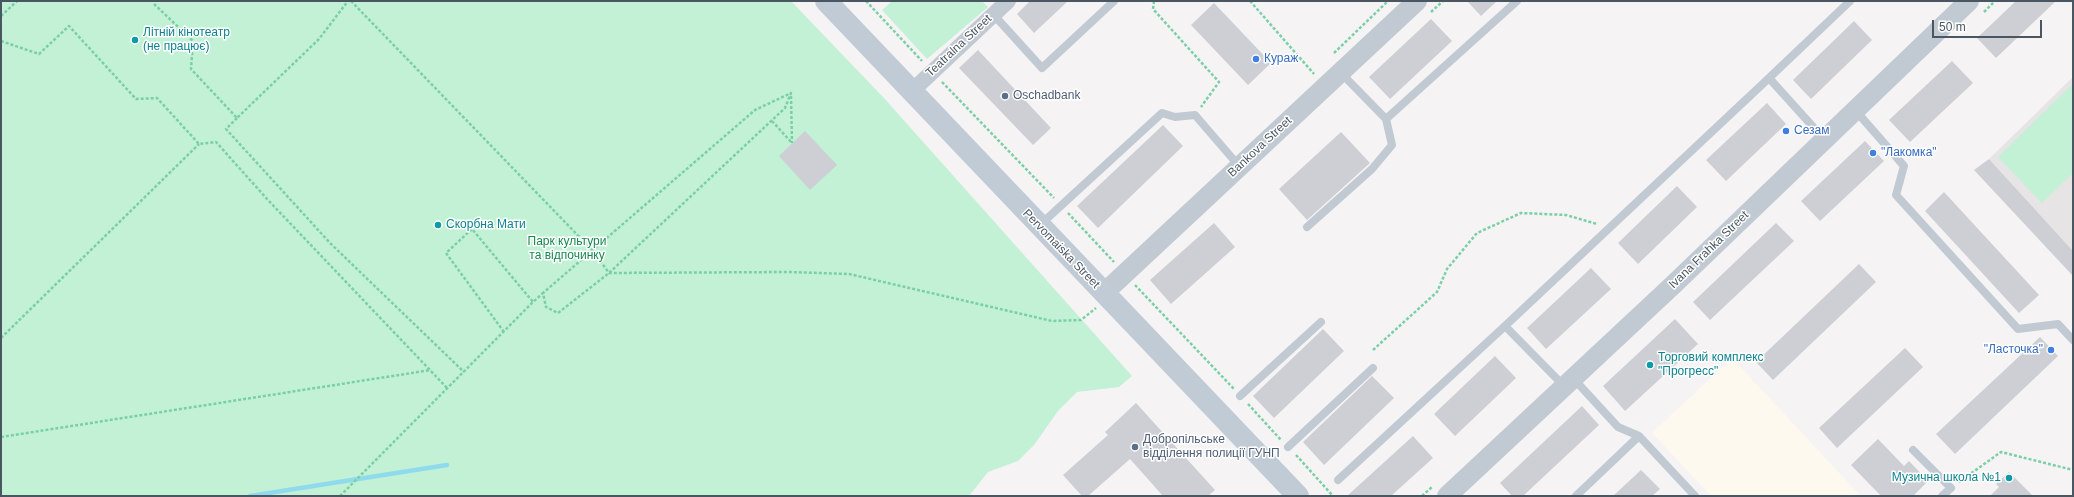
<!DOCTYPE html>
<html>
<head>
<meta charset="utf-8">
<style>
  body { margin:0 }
  #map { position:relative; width:2074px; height:497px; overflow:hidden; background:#f5f3f3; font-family:Helvetica,sans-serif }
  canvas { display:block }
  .frame { position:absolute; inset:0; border:2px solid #4a5661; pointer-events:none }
  .scale { position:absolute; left:1932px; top:20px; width:110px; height:18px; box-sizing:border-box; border:2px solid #4a5661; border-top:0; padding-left:5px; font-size:12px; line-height:14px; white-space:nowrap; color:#4a5661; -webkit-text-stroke:3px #fff; paint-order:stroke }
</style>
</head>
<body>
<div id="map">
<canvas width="2074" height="497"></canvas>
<div class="frame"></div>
<div class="scale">50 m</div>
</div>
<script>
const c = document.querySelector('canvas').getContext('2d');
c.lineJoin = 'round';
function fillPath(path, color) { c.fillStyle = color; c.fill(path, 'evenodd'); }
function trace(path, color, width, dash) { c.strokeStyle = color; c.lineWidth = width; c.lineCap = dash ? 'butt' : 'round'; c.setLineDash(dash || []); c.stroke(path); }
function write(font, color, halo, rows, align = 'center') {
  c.font = font + ' Helvetica,sans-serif'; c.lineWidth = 3; c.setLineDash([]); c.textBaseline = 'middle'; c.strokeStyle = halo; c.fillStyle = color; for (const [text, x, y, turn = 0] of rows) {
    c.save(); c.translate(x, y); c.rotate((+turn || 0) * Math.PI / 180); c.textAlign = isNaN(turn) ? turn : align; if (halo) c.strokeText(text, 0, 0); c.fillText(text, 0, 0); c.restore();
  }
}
fillPath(new Path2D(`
  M1732,358L1800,431L1861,496H1711L1652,433Z`), '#fdf9ef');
fillPath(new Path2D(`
  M2073,77V251L1989,159Z`), '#e6e4e5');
fillPath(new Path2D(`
  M1,1H791L883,97L1132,376L1119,387L1077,392L1058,411L1034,445L1018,461L988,472L969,496H1Z
  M892,1H982L988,7L927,59L882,10Z
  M2073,84V173L2042,203L1998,157Z`), '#c3f1d5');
trace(new Path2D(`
  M250,496L447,465`), '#90daee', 4.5);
fillPath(new Path2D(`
  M1030,1H1068L1034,33L1017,14Z
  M1467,1H1497L1481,16Z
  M2016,1H2056L1996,58L1977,38Z
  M1214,3L1271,63L1248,85L1191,25Z
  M1431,19L1452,41L1390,99L1369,77Z
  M1854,21L1872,40L1811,99L1793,80Z
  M978,50L1051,128L1033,145L959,68Z
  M1952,61L1973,83L1910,142L1889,120Z
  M1767,103L1786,124L1726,181L1706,160Z
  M1163,125L1183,146L1098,228L1077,206Z
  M805,131L837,165L810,190L779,156Z
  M1341,132L1370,163L1307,220L1279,189Z
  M1865,141L1884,161L1820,221L1801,201Z
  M1989,159L2073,251V276L1974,170Z
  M1677,186L1697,207L1638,264L1618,243Z
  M1944,192L2039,295L2019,313L1925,211Z
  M1214,223L1235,247L1171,304L1150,280Z
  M1776,223L1794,241L1710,320L1693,302Z
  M1859,264L1876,282L1773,380L1756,362Z
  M1591,268L1611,289L1546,349L1527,328Z
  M1675,319L1698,344L1625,411L1603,386Z
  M1323,329L1344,351L1274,418L1253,396Z
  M2040,337L2058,356L1955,454L1936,434Z
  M1905,348L1923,367L1837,448L1819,428Z
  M1495,356L1516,378L1455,436L1434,414Z
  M1372,376L1394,398L1324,465L1303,442Z
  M1136,403L1215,490L1208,496H1163L1130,459L1088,496H1082L1063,475L1108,435L1105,432Z
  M1582,406L1599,425L1523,496H1512L1500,483Z
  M1413,436L1433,458L1391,496H1347Z
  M1878,439L1904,466L1909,461L1928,481L1913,496H1881L1851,465Z
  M1641,470L1660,489L1652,496H1613Z
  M2009,472L2033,496H1990L1999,487L1996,484Z`), '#cdcfd5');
trace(new Path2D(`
  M351,1L593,251L609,273L789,272L849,274L1052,321L1081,320L1096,308
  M866,1L922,61
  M1154,1L1153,9L1219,82L1201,107
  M1250,1L1314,74
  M154,4L193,41L191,69L237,118L319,39L348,1
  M1431,12L1443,1
  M1984,12L1995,1
  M1,16L17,1
  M1,41L39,54L69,26L136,99L157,98L199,144L216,142L267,199L448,389
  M1334,53L1388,1
  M942,82L1054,198
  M791,96L792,143
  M237,118L226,129L330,243L464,372
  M772,121L792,143
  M1068,213L1114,262
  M1135,285L1234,389
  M504,332L446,253L472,229L533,302
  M1,338L199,144
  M1373,350L1437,292L1447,269L1477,233L1521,213L1566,215L1597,224
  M1248,404L1281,440
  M1,437L431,370
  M1296,455L1333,496
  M1959,482L2001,452L2073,470
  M340,496L533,302L543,293L546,307L558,313L609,273L785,108L791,93L755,110L543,293
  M1422,496L1432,487`), '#7ad0a6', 2.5, [3, 2]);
trace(new Path2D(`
  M993,14L1042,68L1114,1
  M1769,78L1850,1
  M1856,111L1904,166L1896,195L2018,329L2058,324L2073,340
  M1386,119L1517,1
  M1041,224L1162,113L1175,117L1195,115L1239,166
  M1307,227L1372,169L1392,145L1386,119L1341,73
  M1573,378L1618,427L1639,436L1576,496
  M1564,386L1505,326L1769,78L1824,139
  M1240,396L1321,322
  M1639,436L1695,496
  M1288,447L1373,368
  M1913,450L1951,488L1942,496
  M1338,480L1505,326`), '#c1cad2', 8);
trace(new Path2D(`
  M912,91L1008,1`), '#c1cad2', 16);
trace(new Path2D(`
  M1104,293L1417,1
  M1447,496L1673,285L1969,1`), '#c1cad2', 20);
trace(new Path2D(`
  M826,1L1298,496`), '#c1cbd6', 22);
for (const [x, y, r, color] of [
  [135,40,4,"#0f9aa8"],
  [1256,59,4,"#3f7fe0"],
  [1005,96,4,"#5c6f8a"],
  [1786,131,4,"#3f7fe0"],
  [1873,153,4,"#3f7fe0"],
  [438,225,4,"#0f9aa8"],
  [2051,350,4,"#3f7fe0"],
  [1650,365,4,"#0f9aa8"],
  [1135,447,4,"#5c6f8a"],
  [2009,478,4,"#0f9aa8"]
]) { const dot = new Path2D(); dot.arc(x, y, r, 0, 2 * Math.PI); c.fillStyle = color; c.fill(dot); trace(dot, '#fff', 1.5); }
write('12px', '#0d838f', '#fff', [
  ["Літній кінотеатр",143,33],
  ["(не працює)",143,47],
  ["Скорбна Мати",446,225],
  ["Торговий комплекс",1658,358],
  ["\"Прогресс\"",1658,372],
  ["Музична школа №1",2001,478,"right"]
], 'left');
write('12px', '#4a5661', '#fff', [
  ["Teatralna Street",959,46,-43],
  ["Bankova Street",1260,147,-43],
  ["Pervomaiska Street",1061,249,46],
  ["Ivana Frahka Street",1709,250,-44]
]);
write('12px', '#366cbe', '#fff', [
  ["Кураж",1264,59],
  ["Сезам",1794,131],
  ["\"Лакомка\"",1881,153],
  ["\"Ласточка\"",2043,350,"right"]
], 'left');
write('12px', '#4e5e75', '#fff', [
  ["Oschadbank",1013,96],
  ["Добропільське",1143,440],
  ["відділення полиції ГУНП",1143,454]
], 'left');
write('12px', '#17864f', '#fff', [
  ["Парк культури",567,242],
  ["та відпочинку",567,256]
]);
</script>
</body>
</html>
